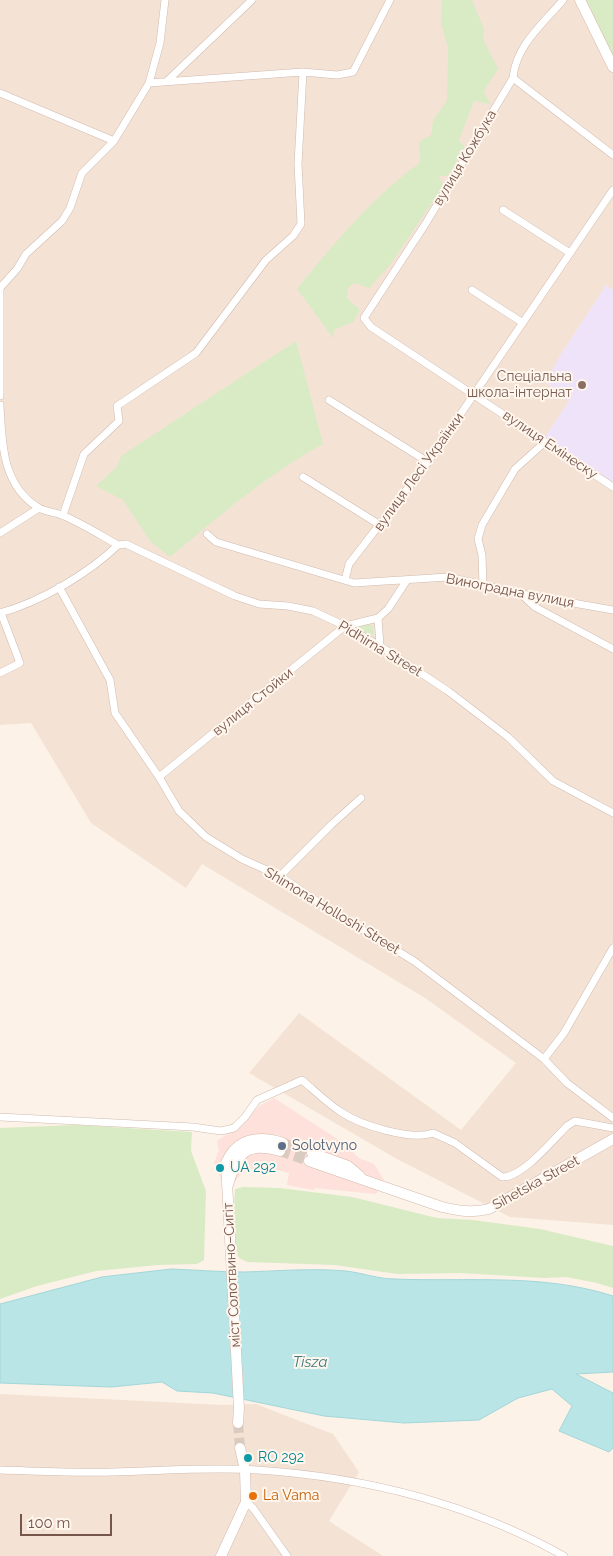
<!DOCTYPE html>
<html>
<head>
<meta charset="utf-8">
<style>
  body { margin:0 }
  #map { position:relative; width:613px; height:1556px; overflow:hidden; background:#fcf2e7; font-family:Raleway,sans-serif }
  canvas { display:block }
  .scale { position:absolute; left:20px; top:1514px; width:92px; height:22px; box-sizing:border-box; border:2px solid #76554b; border-top:0; padding-left:6px; font-size:15px; line-height:18px; white-space:nowrap; color:#76554b; -webkit-text-stroke:4px #fff6ed; paint-order:stroke }
</style>
</head>
<body>
<div id="map">
<canvas width="613" height="1556"></canvas>
<div class="scale">100 m</div>
</div>
<script>
const c = document.querySelector('canvas').getContext('2d');
c.lineJoin = 'round';
function fillPath(path, color) { c.fillStyle = color; c.fill(path, 'evenodd'); }
function trace(path, color, width, dash) { c.strokeStyle = color; c.lineWidth = width; c.lineCap = dash ? 'butt' : 'round'; c.setLineDash(dash || []); c.stroke(path); }
function write(font, color, halo, rows, align = 'center') {
  c.font = font + ' Raleway,sans-serif'; c.lineWidth = 4; c.setLineDash([]); c.textBaseline = 'middle'; c.strokeStyle = halo; c.fillStyle = color; for (const [text, x, y, turn = 0] of rows) {
    c.save(); c.translate(x, y); c.rotate((+turn || 0) * Math.PI / 180); c.textAlign = isNaN(turn) ? turn : align; if (halo) c.strokeText(text, 0, 0); c.fillText(text, 0, 0); c.restore();
  }
}
fillPath(new Path2D(`
  M0,0H613V1225L510,1217L397,1159L249,1073L299,1013L461,1130L516,1063L425,998L202,864L186,888L91,823L31,723L0,725Z
  M0,1394L224,1405L256,1404L333,1434L359,1472L329,1521L383,1556H0Z`), '#f4e3d5');
fillPath(new Path2D(`
  M274,1098L342,1142L359,1158L374,1164L384,1180L376,1194L315,1188L314,1190L287,1185L289,1173L263,1166L243,1172L232,1185L224,1186L214,1163L219,1150L217,1141L245,1122L259,1106Z`), '#fde1da');
fillPath(new Path2D(`
  M606,285L613,290V482L545,437L569,401L552,391L554,388L546,383L558,359Z`), '#efe3f9');
fillPath(new Path2D(`
  M442,0H472L484,29L483,39L498,69L484,91L490,104L474,101L459,140L465,148L448,176H439L443,186L390,265L369,288L354,283L348,288L347,298L360,310L353,322L334,330V339L297,289C334,244 372,197 420,163L419,142L431,135L433,121L447,100L448,48L441,23Z
  M582,0H613V66Z
  M296,341L323,444C267,475 219,516 170,557L151,542L123,500L96,486L117,467L121,456Z
  M358,625H372L374,635L371,636L357,629Z
  M77,1125L192,1132L191,1151L206,1191L204,1260L197,1264L158,1265L96,1271L37,1286L0,1299V1128Z
  M243,1187L279,1188L352,1197L437,1218L473,1220L540,1229L613,1246V1288L597,1283L566,1277L544,1278L461,1273L397,1274L335,1265L247,1262L239,1258C234,1249 234,1201 235,1189Z`), '#d8ebc4');
const water = new Path2D(`
  M172,1269C196,1270 220,1272 244,1272C278,1271 312,1268 346,1271C363,1273 378,1279 395,1279C468,1282 542,1273 613,1296V1372L576,1374L613,1393V1448L609,1452L559,1431L572,1406L552,1389L518,1398L479,1420L404,1423L324,1416L213,1393L177,1391L162,1382L111,1387L0,1383V1304L102,1277Z`);
fillPath(water, '#bae5e7');
trace(water, '#a1d6d8', 1);
trace(new Path2D(`
  M283,1143L312,1153
  M280,1151L309,1161
  M238,1423L240,1448`), '#dacbc0', 10, [10, 5]);
const street = new Path2D(`
  M563,0C543,24 516,45 513,78L426,223L364,318L371,327L613,487
  M513,78L613,155
  M167,81L252,0
  M149,83L303,72L337,75L353,72L390,0
  M0,93L114,141
  M503,210L570,253
  M0,288L17,269L26,254L62,221L70,208L82,173L114,141L149,83L160,43L165,0
  M0,288V396
  M472,290L523,323
  M329,400L428,462
  M0,405C2,443 2,486 39,508C46,512 56,512 64,516C83,524 100,535 118,545
  M303,477L380,525
  M63,515L84,454L119,421L117,406L196,353L266,260L293,236L301,224L298,164L303,72
  M0,533L39,508
  M207,534L216,542L354,583L448,577L522,594L613,610
  M118,545L126,544L235,596L259,604L288,606L313,611L345,626L380,646L448,691L508,737L553,781L613,813
  M345,580L349,564L428,462L613,190
  M483,585L482,555L478,539L482,525L515,469L545,442
  M59,587L110,680L115,713L159,777L179,811L206,837L242,859L280,876L327,908L414,961L544,1059L567,1083L613,1118
  M522,595L535,607L613,649
  M0,613C40,602 88,574 118,545
  M378,618L380,646
  M0,673L20,663L1,613
  M159,777L345,626L378,618L388,609L407,580
  M280,876L332,824L361,798
  M544,1059L564,1033L613,948
  M0,1117L193,1127L221,1131L234,1128L245,1117L257,1100L302,1080C315,1091 327,1103 341,1112C360,1125 411,1141 433,1133L455,1143L502,1177C522,1178 553,1140 567,1126L575,1121L613,1128
  M0,1470C38,1471 76,1473 113,1472C161,1471 209,1467 257,1470C365,1477 469,1503 564,1556
  M246,1502L253,1508L287,1556`);
const secondary = new Path2D(`
  M580,0L613,67
  M312,1153L348,1166L360,1176
  M309,1161L442,1207C459,1211 472,1213 489,1209L613,1139
  M228,1185C237,1153 246,1141 280,1151
  M238,1423L239,1408L226,1163C237,1138 259,1135 283,1143
  M221,1556L246,1502L245,1470L240,1448`);
trace(street, '#d0baaf', 8);
trace(secondary, '#d4b9ad', 11);
trace(street, '#fff', 7);
trace(secondary, '#fff', 10);
for (const [x, y, r, color] of [
  [582,385,5,"#8d6e63"],
  [282,1146,5,"#5c6f8a"],
  [220,1168,5,"#0f9aa8"],
  [248,1458,5,"#0f9aa8"],
  [253,1496,5,"#e8710a"]
]) { const dot = new Path2D(); dot.arc(x, y, r, 0, 2 * Math.PI); c.fillStyle = color; c.fill(dot); trace(dot, '#fff6ed', 2); }
write('14px', '#76554b', '#fff6ed', [
  ["вулиця Кожбука",465,158,-59],
  ["вулиця Емінеску",550,445,34],
  ["вулиця Лесі Українки",419,472,-54],
  ["Виноградна вулиця",510,591,11],
  ["Pidhirna Street",380,649,31],
  ["вулиця Стойки",253,702,-39],
  ["Shimona Holloshi Street",332,911,31],
  ["Sihetska Street",536,1183,-29],
  ["міст Солотвино–Сигіт",232,1275,-93]
]);
write('14px', '#785e54', '#fff6ed', [
  ["Спеціальна",572,377],
  ["школа-інтернат",572,393]
], 'right');
write('14px', '#4e5e75', '#fff6ed', [
  ["Solotvyno",292,1146]
], 'left');
write('14px', '#0d838f', '#fff6ed', [
  ["UA 292",230,1168],
  ["RO 292",258,1458]
], 'left');
write('14px', '#c56008', '#fff6ed', [
  ["La Vama",263,1496]
], 'left');
write('italic 15px', '#3e787c', '#fff6ed', [
  ["Tisza",310,1362]
]);
</script>
</body>
</html>
